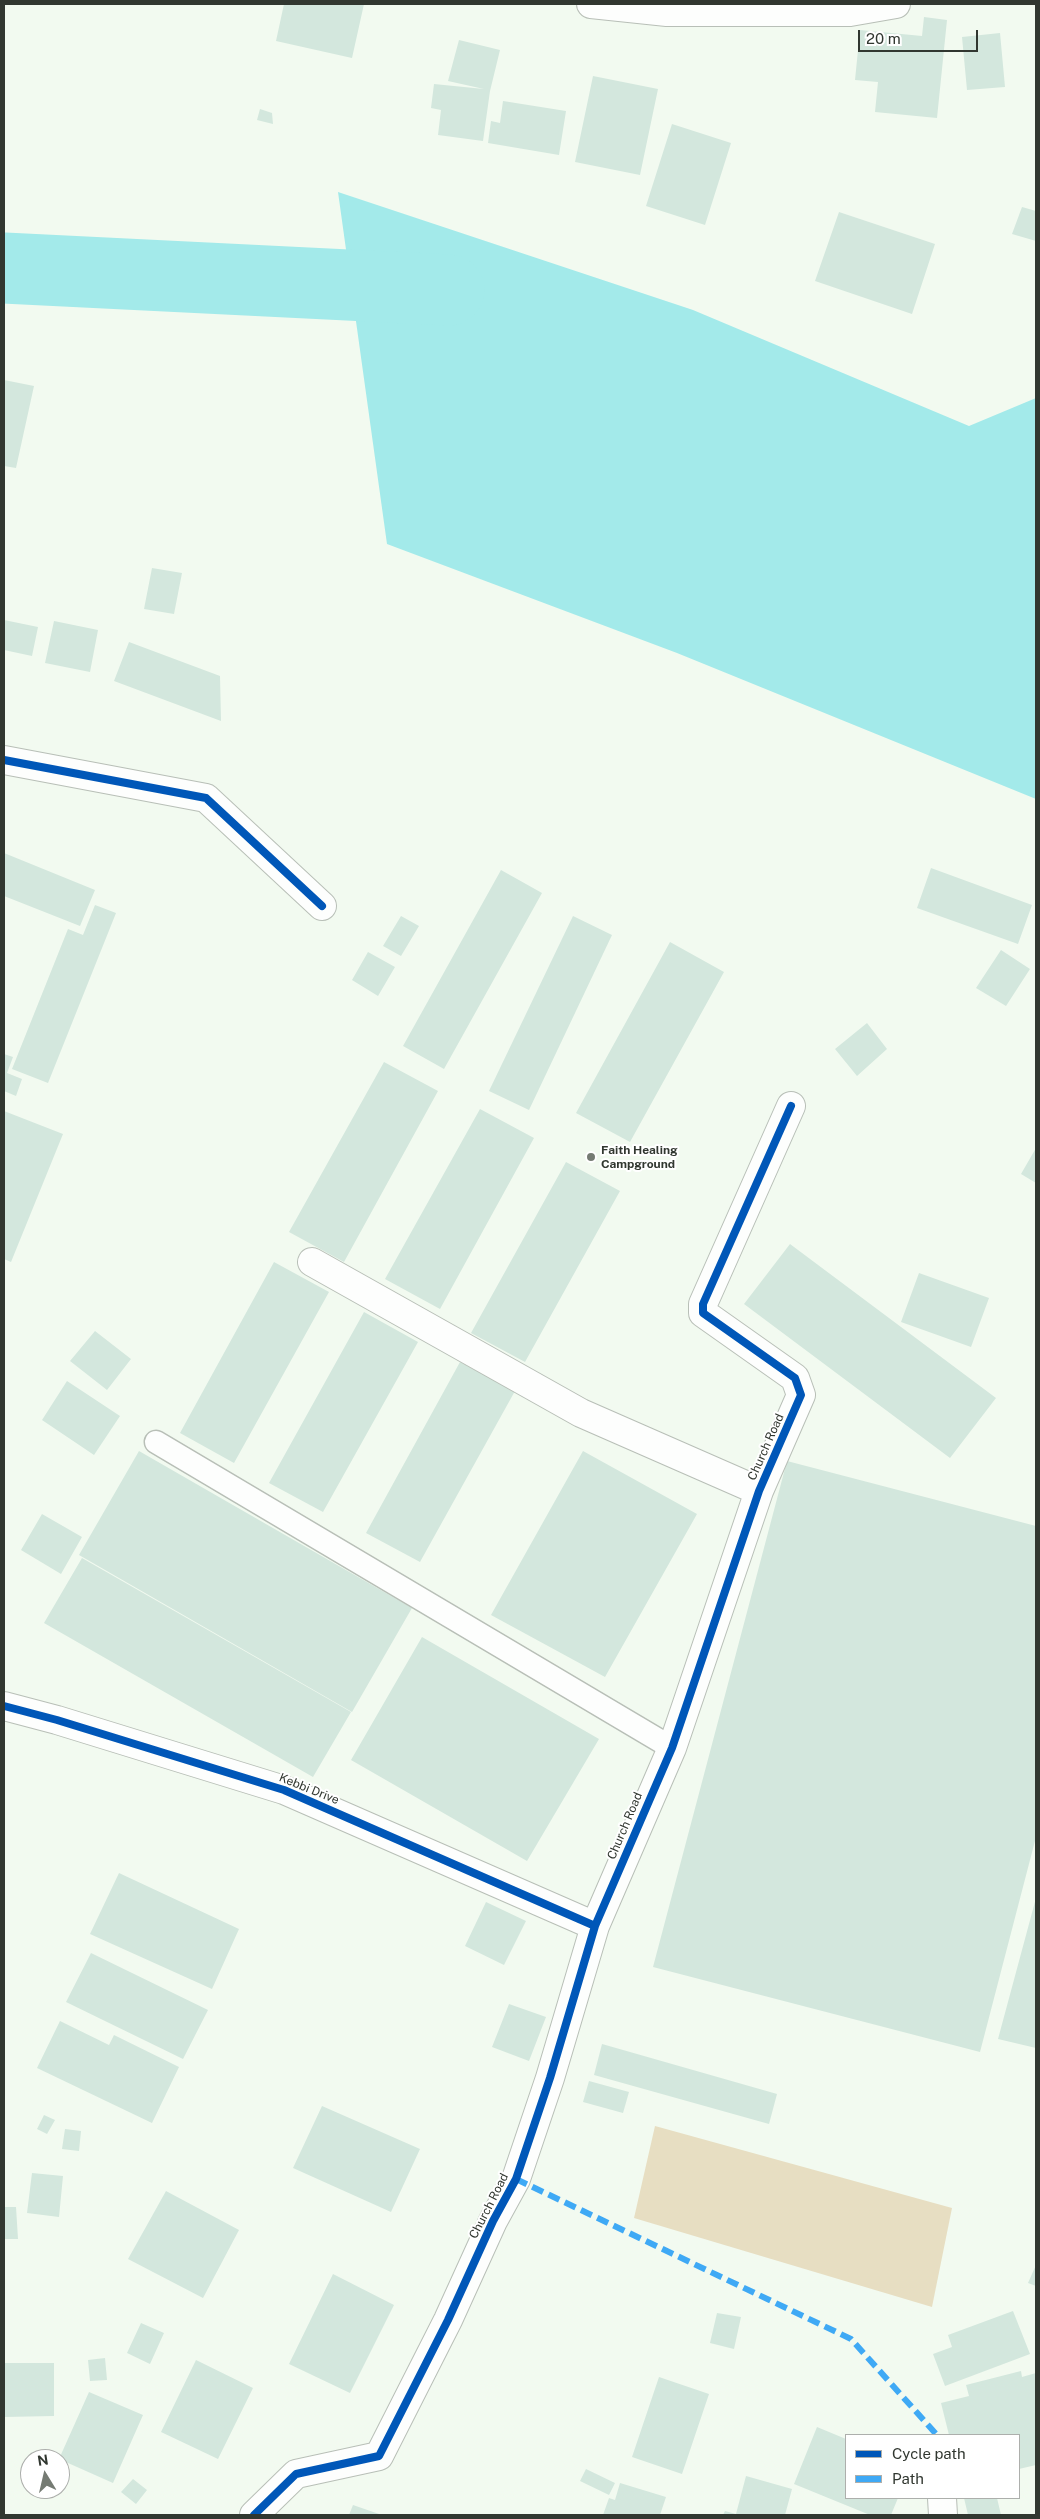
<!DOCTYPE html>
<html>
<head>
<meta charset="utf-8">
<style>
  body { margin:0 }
  #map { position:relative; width:1040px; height:2519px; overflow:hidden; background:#f2faf0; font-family:"Public Sans",sans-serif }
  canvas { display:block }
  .frame { position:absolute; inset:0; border:5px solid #313730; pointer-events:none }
  .legend { position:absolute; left:845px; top:2434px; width:175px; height:65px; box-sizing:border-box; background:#fff; border:1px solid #adafac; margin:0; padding:6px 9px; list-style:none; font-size:15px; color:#313730 }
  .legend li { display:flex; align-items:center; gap:10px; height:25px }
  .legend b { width:25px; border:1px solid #adafac }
  .north { position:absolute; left:20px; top:2449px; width:50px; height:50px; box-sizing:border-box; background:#fff; border:1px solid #adafac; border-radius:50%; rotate:351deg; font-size:14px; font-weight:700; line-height:20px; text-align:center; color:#313730 }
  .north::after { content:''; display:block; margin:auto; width:18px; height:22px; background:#757b73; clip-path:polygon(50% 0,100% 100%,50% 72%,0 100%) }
  .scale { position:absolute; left:858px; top:30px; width:120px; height:22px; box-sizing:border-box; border:2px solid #313730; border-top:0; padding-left:6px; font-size:15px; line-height:18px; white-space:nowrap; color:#313730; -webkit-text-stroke:4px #fff; paint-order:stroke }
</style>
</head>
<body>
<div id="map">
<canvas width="1040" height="2519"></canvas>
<div class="frame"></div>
<ul class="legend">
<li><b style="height:6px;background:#0057b8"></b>Cycle path</li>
<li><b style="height:6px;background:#3fa9f5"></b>Path</li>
</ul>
<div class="north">N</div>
<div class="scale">20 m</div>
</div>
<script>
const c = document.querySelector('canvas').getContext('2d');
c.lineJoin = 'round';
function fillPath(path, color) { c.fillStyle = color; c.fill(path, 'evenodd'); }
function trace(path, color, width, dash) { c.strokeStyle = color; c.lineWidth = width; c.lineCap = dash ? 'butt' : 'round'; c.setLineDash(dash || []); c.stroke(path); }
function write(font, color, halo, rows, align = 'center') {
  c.font = font + ' "Public Sans",sans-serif'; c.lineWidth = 4; c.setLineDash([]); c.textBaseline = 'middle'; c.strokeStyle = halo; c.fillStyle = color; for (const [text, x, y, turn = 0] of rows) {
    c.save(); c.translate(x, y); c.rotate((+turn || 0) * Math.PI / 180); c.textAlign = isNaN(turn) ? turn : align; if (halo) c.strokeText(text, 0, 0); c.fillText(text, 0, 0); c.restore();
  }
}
fillPath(new Path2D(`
  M655,2126L952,2208L932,2307L634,2218Z`), '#e7dec2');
fillPath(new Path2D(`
  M338,192L693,310L969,426L1036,398V799L677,653L387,544Z`), '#a3eaea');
trace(new Path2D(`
  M4,268L449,290`), '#a3eaea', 71);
fillPath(new Path2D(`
  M284,4H364L352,58L276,41Z
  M924,17L947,20L937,118L875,112L878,82L855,80L860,30L922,36Z
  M1000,33L1005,87L967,90L962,37Z
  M459,40L500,50L490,91L483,141L438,135L441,110L431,108L434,84L484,89L448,81Z
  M593,76L658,89L640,175L575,162Z
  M503,101L566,111L559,155L488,143L491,121L500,123Z
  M260,109L272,113L273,124L257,120Z
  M672,124L731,143L705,225L646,206Z
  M1022,207L1036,211V241L1012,234Z
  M839,212L935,244L912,314L815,281Z
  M4,380L34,386L16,468L4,466Z
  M152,568L182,573L174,614L144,609Z
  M4,620L38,627L32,656L4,650Z
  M54,621L98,630L90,672L45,663Z
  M129,642L220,676L221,721L114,681Z
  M4,853L95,890L80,926L4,896Z
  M931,868L1032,905L1018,944L917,908Z
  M501,870L542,893L444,1069L403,1046Z
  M95,905L116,913L48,1083L12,1069L68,929L83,935Z
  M401,916L419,926L401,956L383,946Z
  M573,916L612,935L529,1110L489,1091Z
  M670,942L724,972L630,1142L576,1113Z
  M1001,950L1030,969L1006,1006L976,988Z
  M368,952L395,967L378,996L352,980Z
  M867,1023L887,1049L857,1076L835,1049Z
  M4,1054L13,1057L7,1073L22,1079L16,1096L4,1091Z
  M384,1062L438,1091L344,1262L289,1232Z
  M480,1109L534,1138L440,1309L385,1279Z
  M4,1111L63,1134L11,1262L4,1259Z
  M1036,1148V1183L1021,1174Z
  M566,1162L620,1191L525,1362L471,1333Z
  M790,1244L996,1398L950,1458L744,1304Z
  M274,1262L329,1292L234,1463L180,1433Z
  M919,1273L989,1298L971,1347L901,1322Z
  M364,1312L418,1342L323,1512L269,1483Z
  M95,1331L131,1359L107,1390L70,1361Z
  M460,1362L515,1391L420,1562L366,1533Z
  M67,1381L120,1416L94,1455L42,1420Z
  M139,1451L412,1608L352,1712L79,1555Z
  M583,1451L697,1514L605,1677L491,1615Z
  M787,1461L1036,1526V1837L980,2052L653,1967Z
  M42,1514L82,1537L61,1574L21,1550Z
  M82,1558L351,1712L313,1777L44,1623Z
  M422,1637L599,1739L527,1861L351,1760Z
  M119,1873L239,1929L212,1989L90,1934Z
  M1036,1898V2048L998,2039Z
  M486,1902L526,1921L504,1965L465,1946Z
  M91,1953L208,2010L183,2059L66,2002Z
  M509,2004L546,2017L529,2061L492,2047Z
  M60,2021L109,2045L114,2035L179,2067L152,2123L37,2068Z
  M602,2044L777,2094L769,2124L594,2075Z
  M589,2081L629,2092L623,2113L583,2102Z
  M322,2106L420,2149L391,2212L293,2168Z
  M44,2115L55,2120L47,2134L37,2129Z
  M65,2129L81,2131L79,2151L62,2149Z
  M32,2173L63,2176L59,2217L27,2213Z
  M166,2191L239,2230L203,2298L128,2259Z
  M4,2207H16L18,2239H4Z
  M1036,2265V2286L1028,2283Z
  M333,2274L394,2305L350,2393L289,2364Z
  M1013,2311L1030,2354L945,2386L933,2354L952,2347L948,2335Z
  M717,2313L741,2317L734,2349L710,2343Z
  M141,2323L164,2333L150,2364L127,2353Z
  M105,2358L107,2380L90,2381L88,2360Z
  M196,2360L253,2388L218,2459L161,2432Z
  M4,2363H54V2416L4,2417Z
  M1021,2371L1022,2377L1036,2373V2465L1019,2469V2435H949L941,2403L969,2396L966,2385Z
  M659,2377L709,2394L682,2474L632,2457Z
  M89,2392L143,2415L113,2483L59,2459Z
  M817,2427L846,2439V2498H898L891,2515H870L794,2484Z
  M586,2469L615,2483L609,2495L580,2481Z
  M746,2476L792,2489L785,2515H723L725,2511L736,2514Z
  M133,2479L147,2490L136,2504L121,2492Z
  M620,2483L666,2497L660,2515H603L609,2498L615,2500Z
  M964,2498H997L1001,2515H968Z
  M353,2505L382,2515H349Z`), '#d3e7dd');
const service = new Path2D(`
  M156,1442L672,1748`);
const minor = new Path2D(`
  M4,760L206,798L322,906
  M312,1262L581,1413L759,1491
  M4,1706L57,1720L284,1790L595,1926
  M942,2498L943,2515
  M254,2515L296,2474L379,2456L448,2320L493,2221L516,2179L550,2078L595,1926L672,1748L759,1491L801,1395L795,1378L703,1313V1304L791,1106`);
const tertiary = new Path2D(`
  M591,4L667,12H850L896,4`);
trace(service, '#b8bfb7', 25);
trace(minor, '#b8bfb7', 30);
trace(tertiary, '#b8bfb7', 30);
trace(service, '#fdfefd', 22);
trace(minor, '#fdfefd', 28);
trace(tertiary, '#fdfefd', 28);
trace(new Path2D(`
  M516,2179L851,2339L937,2435`), '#3fa9f5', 6, [12, 6]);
trace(new Path2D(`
  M4,760L206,798L322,906
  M4,1706L57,1720L284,1790L595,1926
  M254,2515L296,2474L379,2456L448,2320L493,2221L516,2179L550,2078L595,1926L672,1748L759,1491L801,1395L795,1378L703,1313V1304L791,1106`), '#0057b8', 8);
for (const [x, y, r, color] of [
  [591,1157,5,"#757b73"]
]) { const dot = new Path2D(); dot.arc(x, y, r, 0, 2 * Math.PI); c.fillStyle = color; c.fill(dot); trace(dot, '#fff', 2); }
write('bold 12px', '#313730', '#fff', [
  ["Faith Healing",601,1150],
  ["Campground",601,1164]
], 'left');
write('12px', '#313730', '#fff', [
  ["Church Road",766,1447,-66],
  ["Kebbi Drive",309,1789,22],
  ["Church Road",625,1826,-67],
  ["Church Road",489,2206,-63]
]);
</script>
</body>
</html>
